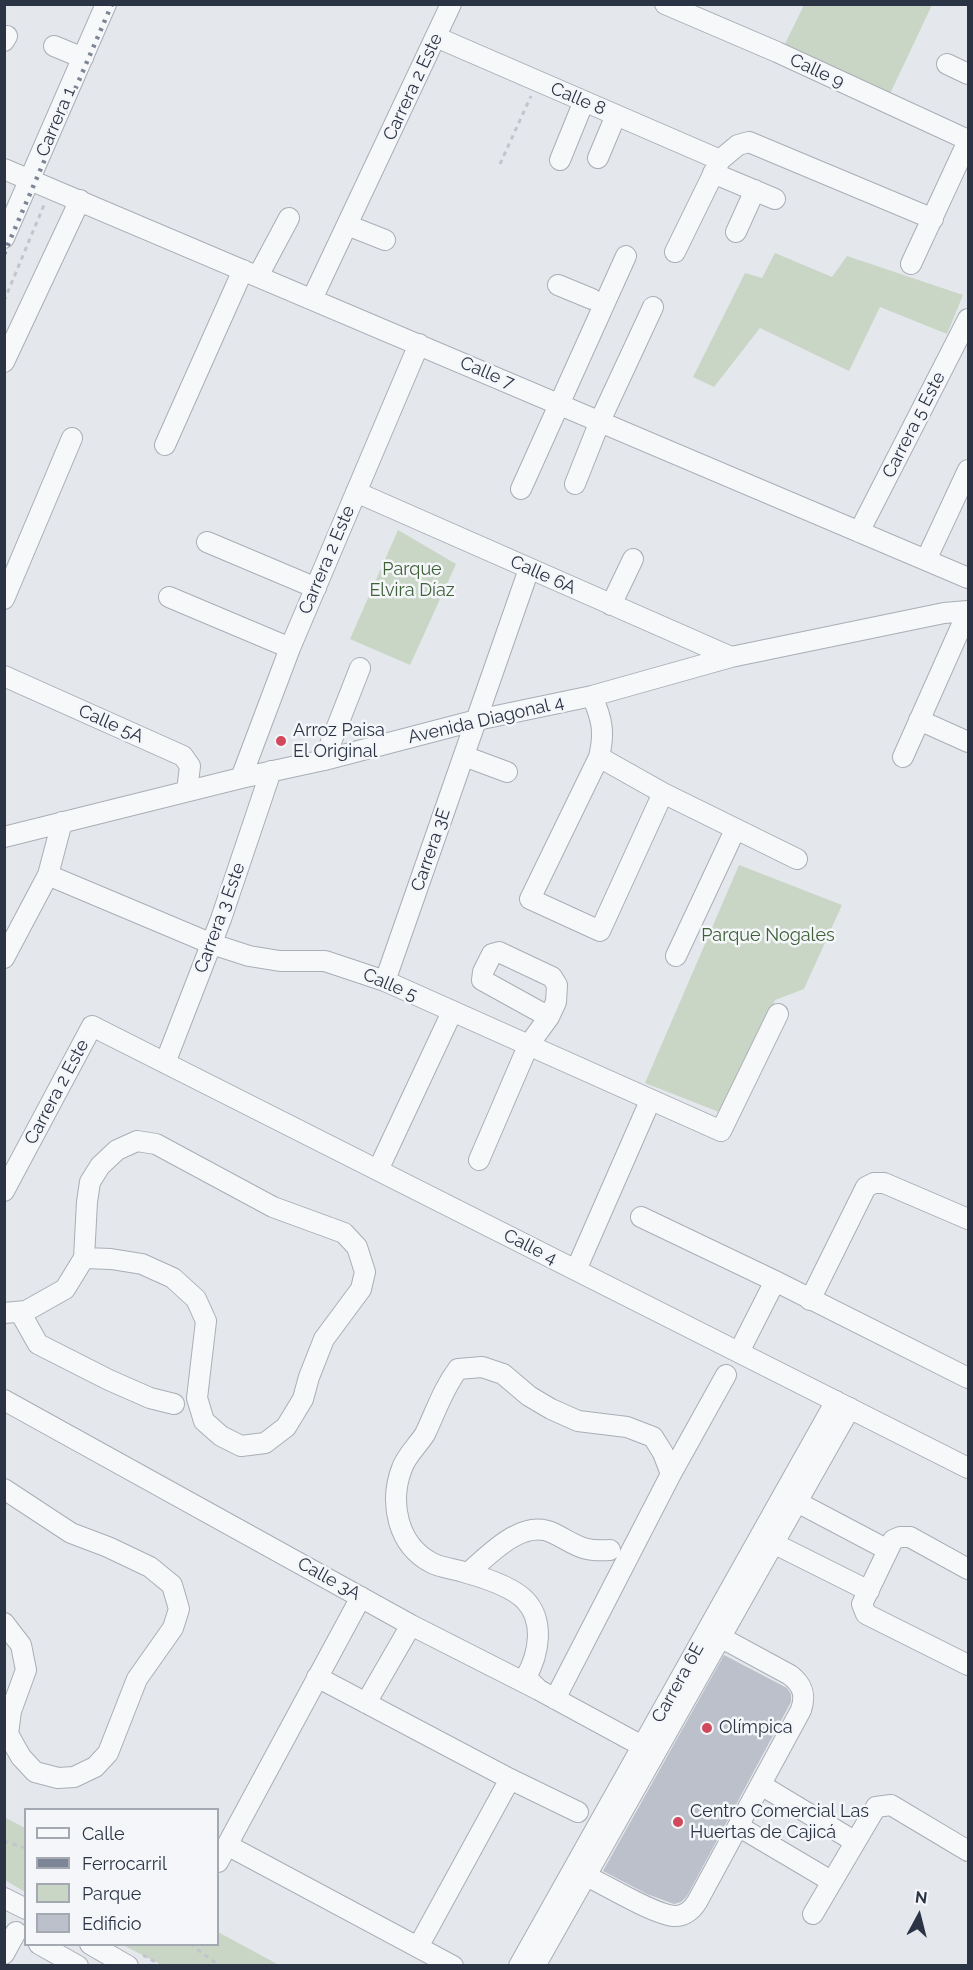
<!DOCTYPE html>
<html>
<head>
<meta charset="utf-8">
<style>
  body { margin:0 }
  #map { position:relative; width:973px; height:1970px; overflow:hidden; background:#e4e7ec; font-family:Raleway,sans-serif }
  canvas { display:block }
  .frame { position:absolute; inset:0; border:6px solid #2b3445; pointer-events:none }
  .legend { position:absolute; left:24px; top:1808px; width:195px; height:138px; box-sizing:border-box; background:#f4f6f9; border:2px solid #a4a8b1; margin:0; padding:8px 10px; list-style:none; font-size:18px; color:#2b3445 }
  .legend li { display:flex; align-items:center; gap:12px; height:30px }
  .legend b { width:30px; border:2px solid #a4a8b1 }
  .north { position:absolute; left:889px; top:1886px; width:60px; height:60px; -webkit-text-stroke:4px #f4f6f9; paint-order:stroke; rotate:7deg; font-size:16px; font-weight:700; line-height:24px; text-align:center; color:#2b3445 }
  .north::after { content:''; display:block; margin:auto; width:21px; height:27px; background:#2b3445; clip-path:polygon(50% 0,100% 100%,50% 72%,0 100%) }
</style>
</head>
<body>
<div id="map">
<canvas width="973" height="1970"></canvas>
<div class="frame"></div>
<ul class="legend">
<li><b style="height:8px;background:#f7f8fa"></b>Calle</li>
<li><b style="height:8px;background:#7d8696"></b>Ferrocarril</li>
<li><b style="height:16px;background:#c9d6c5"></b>Parque</li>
<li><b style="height:16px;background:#bbc0ca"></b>Edificio</li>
</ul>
<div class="north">N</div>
</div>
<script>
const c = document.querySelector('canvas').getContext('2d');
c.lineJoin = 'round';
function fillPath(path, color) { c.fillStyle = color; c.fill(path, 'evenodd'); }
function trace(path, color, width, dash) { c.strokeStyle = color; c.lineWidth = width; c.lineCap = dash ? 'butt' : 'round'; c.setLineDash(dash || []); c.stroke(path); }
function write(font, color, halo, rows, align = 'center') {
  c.font = font + ' Raleway,sans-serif'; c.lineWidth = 5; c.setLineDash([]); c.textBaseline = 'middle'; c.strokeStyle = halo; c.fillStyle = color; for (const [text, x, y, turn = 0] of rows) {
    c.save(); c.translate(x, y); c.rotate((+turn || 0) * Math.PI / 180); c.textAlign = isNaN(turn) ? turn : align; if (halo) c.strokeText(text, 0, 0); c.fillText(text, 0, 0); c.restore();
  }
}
fillPath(new Path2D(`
  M804,5H932L888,98L783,48Z
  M775,253L832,277L847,256L963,295L947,334L880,307L849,371L760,328L714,387L693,377L745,273L762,278Z
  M398,530L456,564L410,665L350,639Z
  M739,865L842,905L804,989L775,1000L724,1114L645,1083Z
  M4,1817L25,1828V1892L5,1880Z
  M218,1932L279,1965H162L123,1945L218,1944Z`), '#c9d6c5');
fillPath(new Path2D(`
  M724,1655L787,1688L791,1694V1702L687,1896L681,1902L674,1904L647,1894L603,1871Z`), '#bbc0ca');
const minor = new Path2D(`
  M665,4L777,52L968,140
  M436,37L720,160
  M4,41L7,36
  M54,46L83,58
  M947,64L968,74
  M598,158L616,115
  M560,160L584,101
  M4,169L968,578
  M713,173L775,199
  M347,225L385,240
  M736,232L755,190
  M4,238L106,4
  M675,252L720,160L738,145L749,142L933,219
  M911,264L968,141
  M258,276L289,218
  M558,285L592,299
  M312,299L451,4
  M4,362L80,200
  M165,445L243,270
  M575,484L600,421L653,307
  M521,489L626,256
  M356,492L731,657
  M859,532L968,319
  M207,542L316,588
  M926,560L968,470
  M169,597L290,648
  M4,599L72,438
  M611,605L633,559
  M4,676L183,756L190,766L187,791
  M592,696C602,719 605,732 599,757L663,793L797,859
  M919,720L968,742
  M464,756L507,772
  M599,757L530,899L600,931L663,793
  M903,757L968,611
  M324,760L360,668
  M241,778L290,648L419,344
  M4,837L241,778L324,760L477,720L592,696L731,657L944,613L968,611
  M48,875L212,944L249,956L280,961H325L385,981L721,1131L778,1014
  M676,956L735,830
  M4,958L48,875L62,822
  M385,981L529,569
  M165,1063L221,919L271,771
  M479,1160L528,1046L549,1017L556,1002L557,985L552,977L499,952L492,954L483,972L482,980L549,1017
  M378,1170L452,1012
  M4,1191L92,1026L968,1468
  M641,1217L775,1281L968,1378
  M576,1270L650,1101
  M810,1300L866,1187L874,1183H884L968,1219
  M20,1312L38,1344L109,1380L150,1398L174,1404
  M4,1313L26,1311L65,1289L84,1258L87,1202L90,1182L100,1166L117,1150L137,1141L156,1144L273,1207L344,1233L357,1247L365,1272L361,1289L324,1339L309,1377L303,1399L286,1427L265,1443L241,1446L221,1436L204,1421L197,1398L206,1321L196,1299L173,1278L142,1264L111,1259L84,1258
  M739,1352L775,1281
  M4,1400L411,1625L539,1690L655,1753
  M4,1489L71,1533L108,1547L150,1567L172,1585L179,1609L173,1628L137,1679L108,1753L95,1767L74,1777L58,1778L35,1772L21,1757L8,1734L11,1711L26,1670L21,1645L4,1623
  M797,1502L888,1550
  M775,1541L781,1547L869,1591
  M968,1569L910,1537H900L893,1540L862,1604L866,1614L968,1665
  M468,1573C489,1555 522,1518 553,1533C577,1545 581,1552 610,1550
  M317,1677L510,1779L578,1812
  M538,1689L526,1677C539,1654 545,1621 525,1600C511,1586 485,1578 467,1573C456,1569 442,1568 432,1563C397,1545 389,1502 402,1468C406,1456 418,1445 425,1434C436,1411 443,1389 458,1369L482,1367L503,1374L529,1396L551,1409L578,1421L627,1427L653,1437L663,1453L671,1474
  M555,1699L671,1474L726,1375
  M366,1703L411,1625
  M761,1785L854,1841
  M738,1826L831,1881
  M227,1845L453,1966
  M218,1862L361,1597
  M586,1876C608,1886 651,1913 673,1916C684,1917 692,1910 697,1902L801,1710C806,1695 803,1685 790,1675L720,1637
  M4,1898L26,1909
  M813,1914L876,1807L891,1805L968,1851
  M39,1944L78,1966
  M90,1944L128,1966
  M418,1947L510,1779
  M4,1954L16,1932
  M519,1966L836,1401
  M535,1966L850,1408`);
trace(minor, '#a9aeb7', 22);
trace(new Path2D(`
  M500,164L531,96
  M4,301L44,205
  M4,1841L26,1848
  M190,1944L220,1966
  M143,1955L162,1966`), '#c2c5cb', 3, [4.5, 4.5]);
trace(minor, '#f7f8fa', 20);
trace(new Path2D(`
  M4,254L112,4`), '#7d8696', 4.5, [3, 6]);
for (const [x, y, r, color] of [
  [281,741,6,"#d1495b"],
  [707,1728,6,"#d1495b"],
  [678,1822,6,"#d1495b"]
]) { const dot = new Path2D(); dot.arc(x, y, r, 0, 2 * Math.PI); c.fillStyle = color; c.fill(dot); trace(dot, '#f4f6f9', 2); }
write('18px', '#2b3445', '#f4f6f9', [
  ["Calle 9",817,71,25],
  ["Carrera 2 Este",413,87,-65],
  ["Calle 8",578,99,23],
  ["Carrera 1",56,122,-67],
  ["Calle 7",487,373,23],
  ["Carrera 5 Este",914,425,-63],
  ["Carrera 2 Este",327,560,-67],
  ["Calle 6A",543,575,24],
  ["Avenida Diagonal 4",486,720,-13],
  ["Calle 5A",111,724,24],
  ["Carrera 3E",431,850,-71],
  ["Carrera 3 Este",220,918,-70],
  ["Calle 5",390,985,23],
  ["Carrera 2 Este",57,1092,-62],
  ["Calle 4",530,1247,27],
  ["Calle 3A",329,1579,29],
  ["Carrera 6E",678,1683,-61]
]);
write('18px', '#3f6138', '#f4f6f9', [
  ["Parque",412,570],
  ["Elvira Díaz",412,591],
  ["Parque Nogales",768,936]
]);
write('18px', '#2b3445', '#f4f6f9', [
  ["Arroz Paisa",293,731],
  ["El Original",293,752],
  ["Olímpica",719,1728],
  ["Centro Comercial Las",690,1812],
  ["Huertas de Cajicá",690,1833]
], 'left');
</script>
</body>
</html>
